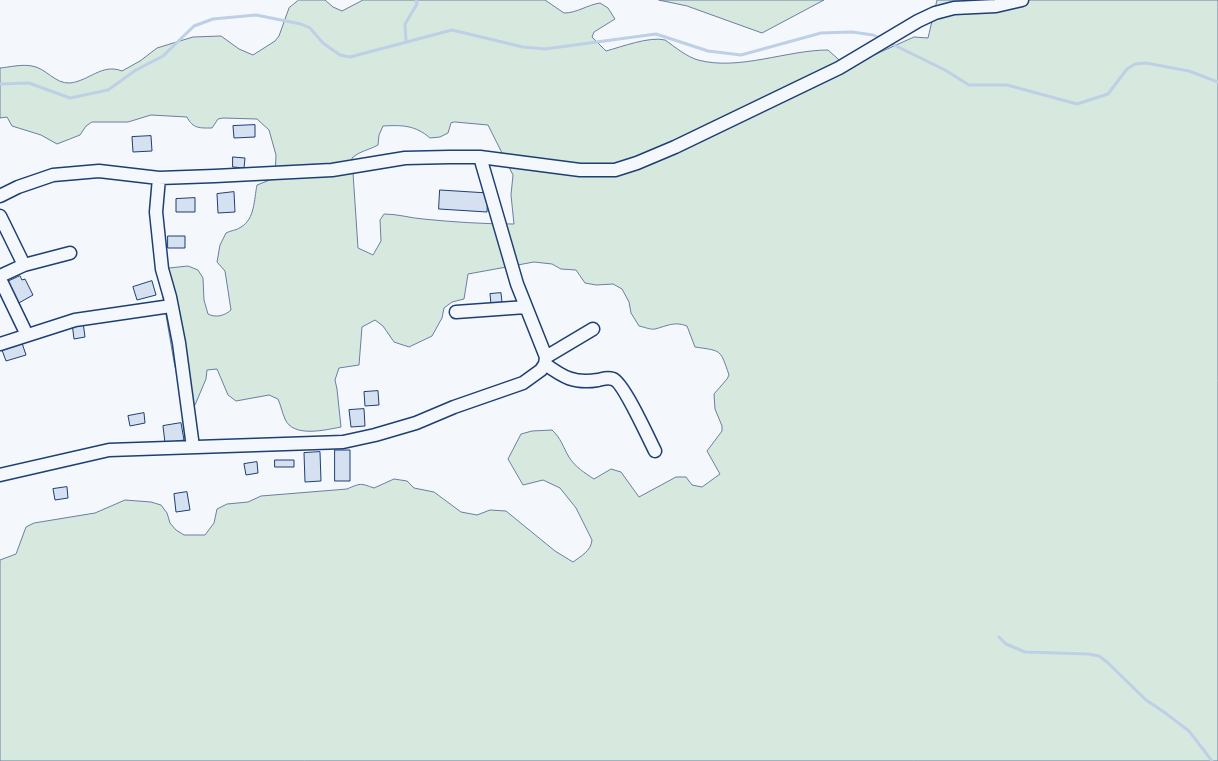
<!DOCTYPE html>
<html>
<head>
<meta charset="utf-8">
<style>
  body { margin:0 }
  canvas { display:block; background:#f4f7fb }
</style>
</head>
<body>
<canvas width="1218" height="761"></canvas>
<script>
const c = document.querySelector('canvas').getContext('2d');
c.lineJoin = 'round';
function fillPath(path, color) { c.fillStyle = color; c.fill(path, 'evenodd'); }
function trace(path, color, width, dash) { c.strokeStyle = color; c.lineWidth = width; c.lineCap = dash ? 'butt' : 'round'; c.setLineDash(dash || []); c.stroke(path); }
const green = new Path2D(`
  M299,0H325L333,7L342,11L363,0H545L564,13C577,13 587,5 600,3L608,8L615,19L594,32L592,37L606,51C621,47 650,36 665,40C675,47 687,57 698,60C739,71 787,50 828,50L847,67L914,37L928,38L937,0H1218V761H0V560L16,554L26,527L34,523L95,513L125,500L151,502L161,505L167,513L170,523L176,530L184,535H205L214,523L217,509L227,504L248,502L261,496L347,489C361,483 360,483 374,488L394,479L407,481L414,488L434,492L461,512L477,515L490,510L506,511L555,551L573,562C581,556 591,551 592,540L576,508L560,488L543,480L523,485L508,459L521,434L532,431L552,430C561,438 563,447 569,457C575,467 585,473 594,479L611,469L621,472L639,497L676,477H686L692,485L702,487L720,474L707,451L722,431V426L715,409L714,394L727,379L729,375C720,349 722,351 695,347L687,326C674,321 667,326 655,329C651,330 644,327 639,326L631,313L629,302L622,289L613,284L596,285L585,283L576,270L561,269L552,264L534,262L468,274L464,299L452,302L444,308L442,318L432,336L409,347L394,342L383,326L375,320L362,327L359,365L339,368L335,380L337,389L341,427C325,430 293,438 285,419C282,412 281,406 278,399L269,395L236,401L228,395L217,369L207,370L206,379L195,405H184L174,362L161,286L169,268L188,266L198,270L203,278L204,300L208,314C216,318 224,316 231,310L225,271L217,262L220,245L226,233C231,230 236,231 241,227C255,219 254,199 257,185L275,178L276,155L269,130L257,119L223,118L218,119L212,128C200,128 193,129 187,117L151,115L128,122H92L86,126L80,135L57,144L41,135L12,126L7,117L0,118V68C10,67 22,64 32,66C46,68 55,84 70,83C89,81 102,63 122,71L140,61L157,48L193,37L221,36L239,49L253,55L275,41L279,36L289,8ZM455,122L488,125L513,175L511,195L514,224C483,224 453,222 423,219C410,218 398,214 384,214L380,220L381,241L373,255L358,248L352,158C360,151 369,150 378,145L379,135L383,126C402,125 415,125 430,138L440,137L448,133L451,123Z
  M659,0H824L762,33L687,6Z`);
fillPath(green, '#d7e8df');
trace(green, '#687fa3', 1);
trace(new Path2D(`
  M406,41L405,24L417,4L416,0
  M890,43L945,70L969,85H1007L1077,104L1108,94L1127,69L1135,64L1146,63L1189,71L1218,82
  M0,84L29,83L70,98L108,90L136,70L163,56L194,26L213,19L256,15L301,24L310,28L323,43L340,55L350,57L452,30L523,47L545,49L656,34L708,51L741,55L821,33L852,32L873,35L882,39
  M999,637L1006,644L1025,652L1088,654L1099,656L1107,662L1146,700L1164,712L1189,731L1212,761`), '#bed0e5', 3);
const building = new Path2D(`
  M255,125V137L234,138L233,126Z
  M151,136L152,151L133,152L132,137Z
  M233,157L245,158L244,168L233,167Z
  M440,190L488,193L487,212L439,209Z
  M234,192L235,212L218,213L217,194Z
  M195,198V212H176V199Z
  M168,236H185V248H168Z
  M20,276L22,280L25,279L33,295L17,304L7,282Z
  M152,281L156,295L137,300L133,287Z
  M501,293L502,302L491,304L490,294Z
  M83,322L85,337L74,339L72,323Z
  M22,343L26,355L6,361L2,350Z
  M378,391L379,405L365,406L364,392Z
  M364,409L365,426L351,427L349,410Z
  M144,413L145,423L130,426L128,416Z
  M181,423L184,440L165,443L163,426Z
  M335,450H350V481H335Z
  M320,452L321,481L305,482L304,453Z
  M275,460H294V467H275Z
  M257,462L258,473L246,475L244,464Z
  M67,487L68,498L55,500L53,489Z
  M187,492L190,510L176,512L174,494Z`);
fillPath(building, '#d5e0f0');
trace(building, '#1d3f73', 1);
const minor = new Path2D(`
  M159,178L156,212L162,269L170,297L179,343L193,447
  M0,196L18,187L53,175L99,171L159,178L215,176L332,170L405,158L449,157H480L580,170H615L637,163L675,147L839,68L918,21L935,13L954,8L996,6L1022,0
  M0,216L24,265
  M0,276L24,265L70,253
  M0,279L27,335
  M456,312L526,307
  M0,344L75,320L171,306
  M546,357L593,329
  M545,364C563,377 574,384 598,380C603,379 607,377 613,379C623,382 649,439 655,451
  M0,475L109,450L343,442L375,435L416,423L454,407L523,383L541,370L545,364L546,357L517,284L480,157`);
trace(minor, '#1d3f73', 15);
trace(minor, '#f4f7fb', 12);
</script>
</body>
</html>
